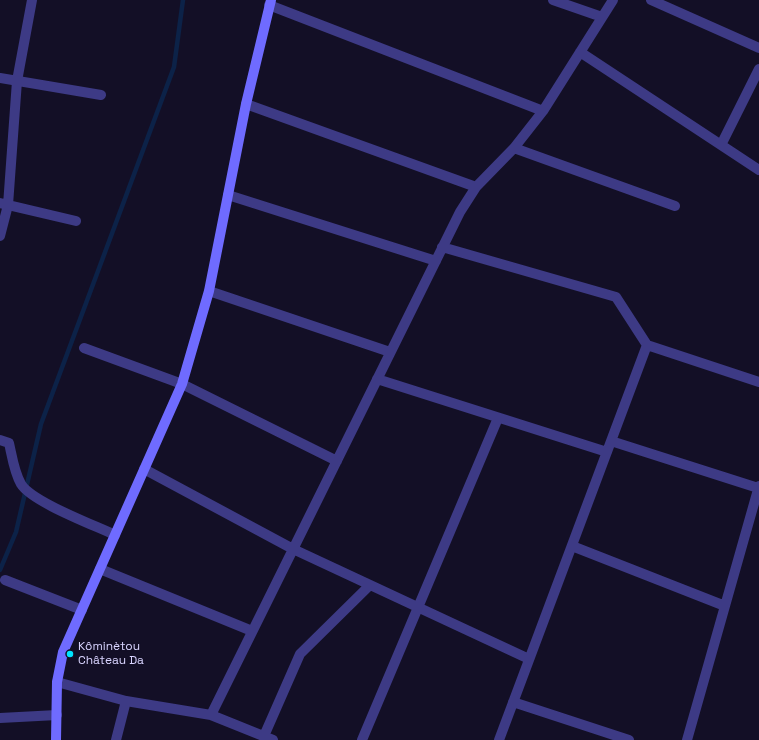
<!DOCTYPE html>
<html>
<head>
<meta charset="utf-8">
<style>
  body { margin:0 }
  canvas { display:block; background:#130f26 }
</style>
</head>
<body>
<canvas width="759" height="740"></canvas>
<script>
const c = document.querySelector('canvas').getContext('2d');
c.lineJoin = 'round';
function trace(path, color, width, dash) { c.strokeStyle = color; c.lineWidth = width; c.lineCap = dash ? 'butt' : 'round'; c.setLineDash(dash || []); c.stroke(path); }
function write(font, color, halo, rows, align = 'center') {
  c.font = font + ' "Space Grotesk",sans-serif'; c.lineWidth = 3.5; c.setLineDash([]); c.textBaseline = 'middle'; c.strokeStyle = halo; c.fillStyle = color; for (const [text, x, y, turn = 0] of rows) {
    c.save(); c.translate(x, y); c.rotate((+turn || 0) * Math.PI / 180); c.textAlign = isNaN(turn) ? turn : align; if (halo) c.strokeText(text, 0, 0); c.fillText(text, 0, 0); c.restore();
  }
}
trace(new Path2D(`
  M0,570L16,532L41,424L174,67L183,0`), '#0c2248', 4.5);
trace(new Path2D(`
  M553,0L602,17
  M651,0L759,48
  M269,5L543,111
  M580,52L759,170
  M0,78L101,95
  M246,104L476,187
  M721,145L759,69
  M514,148L675,206
  M228,195L436,261
  M0,203L76,221
  M0,236L8,205L17,81L32,0
  M442,247L616,297L647,345L759,382
  M209,291L390,352
  M84,348L182,384L337,461
  M377,379L607,452
  M0,440L9,443C12,456 14,472 21,484C32,502 94,525 115,535
  M611,441L758,488
  M144,469L293,549L529,659
  M572,546L725,606
  M100,569L252,631
  M5,580L82,610
  M57,682L126,701L211,715L273,740
  M513,702L629,740
  M211,715L460,212L476,187L514,148L543,111L613,0
  M0,718L57,715
  M264,736L300,654L370,585
  M116,740L126,701
  M362,740L498,418
  M499,740L647,345
  M687,740L759,486`), '#3d3a85', 10);
trace(new Path2D(`
  M56,740L57,682L63,652L182,384L209,291L246,104L271,0`), '#6f6bff', 10);
for (const [x, y, r, color] of [
  [70,654,4,"#00e5ff"]
]) { const dot = new Path2D(); dot.arc(x, y, r, 0, 2 * Math.PI); c.fillStyle = color; c.fill(dot); trace(dot, '#130f26', 1.5); }
write('12px', '#d9d4ff', '#130f26', [
  ["Kôminètou",78,647],
  ["Château Da",78,661]
], 'left');
</script>
</body>
</html>
